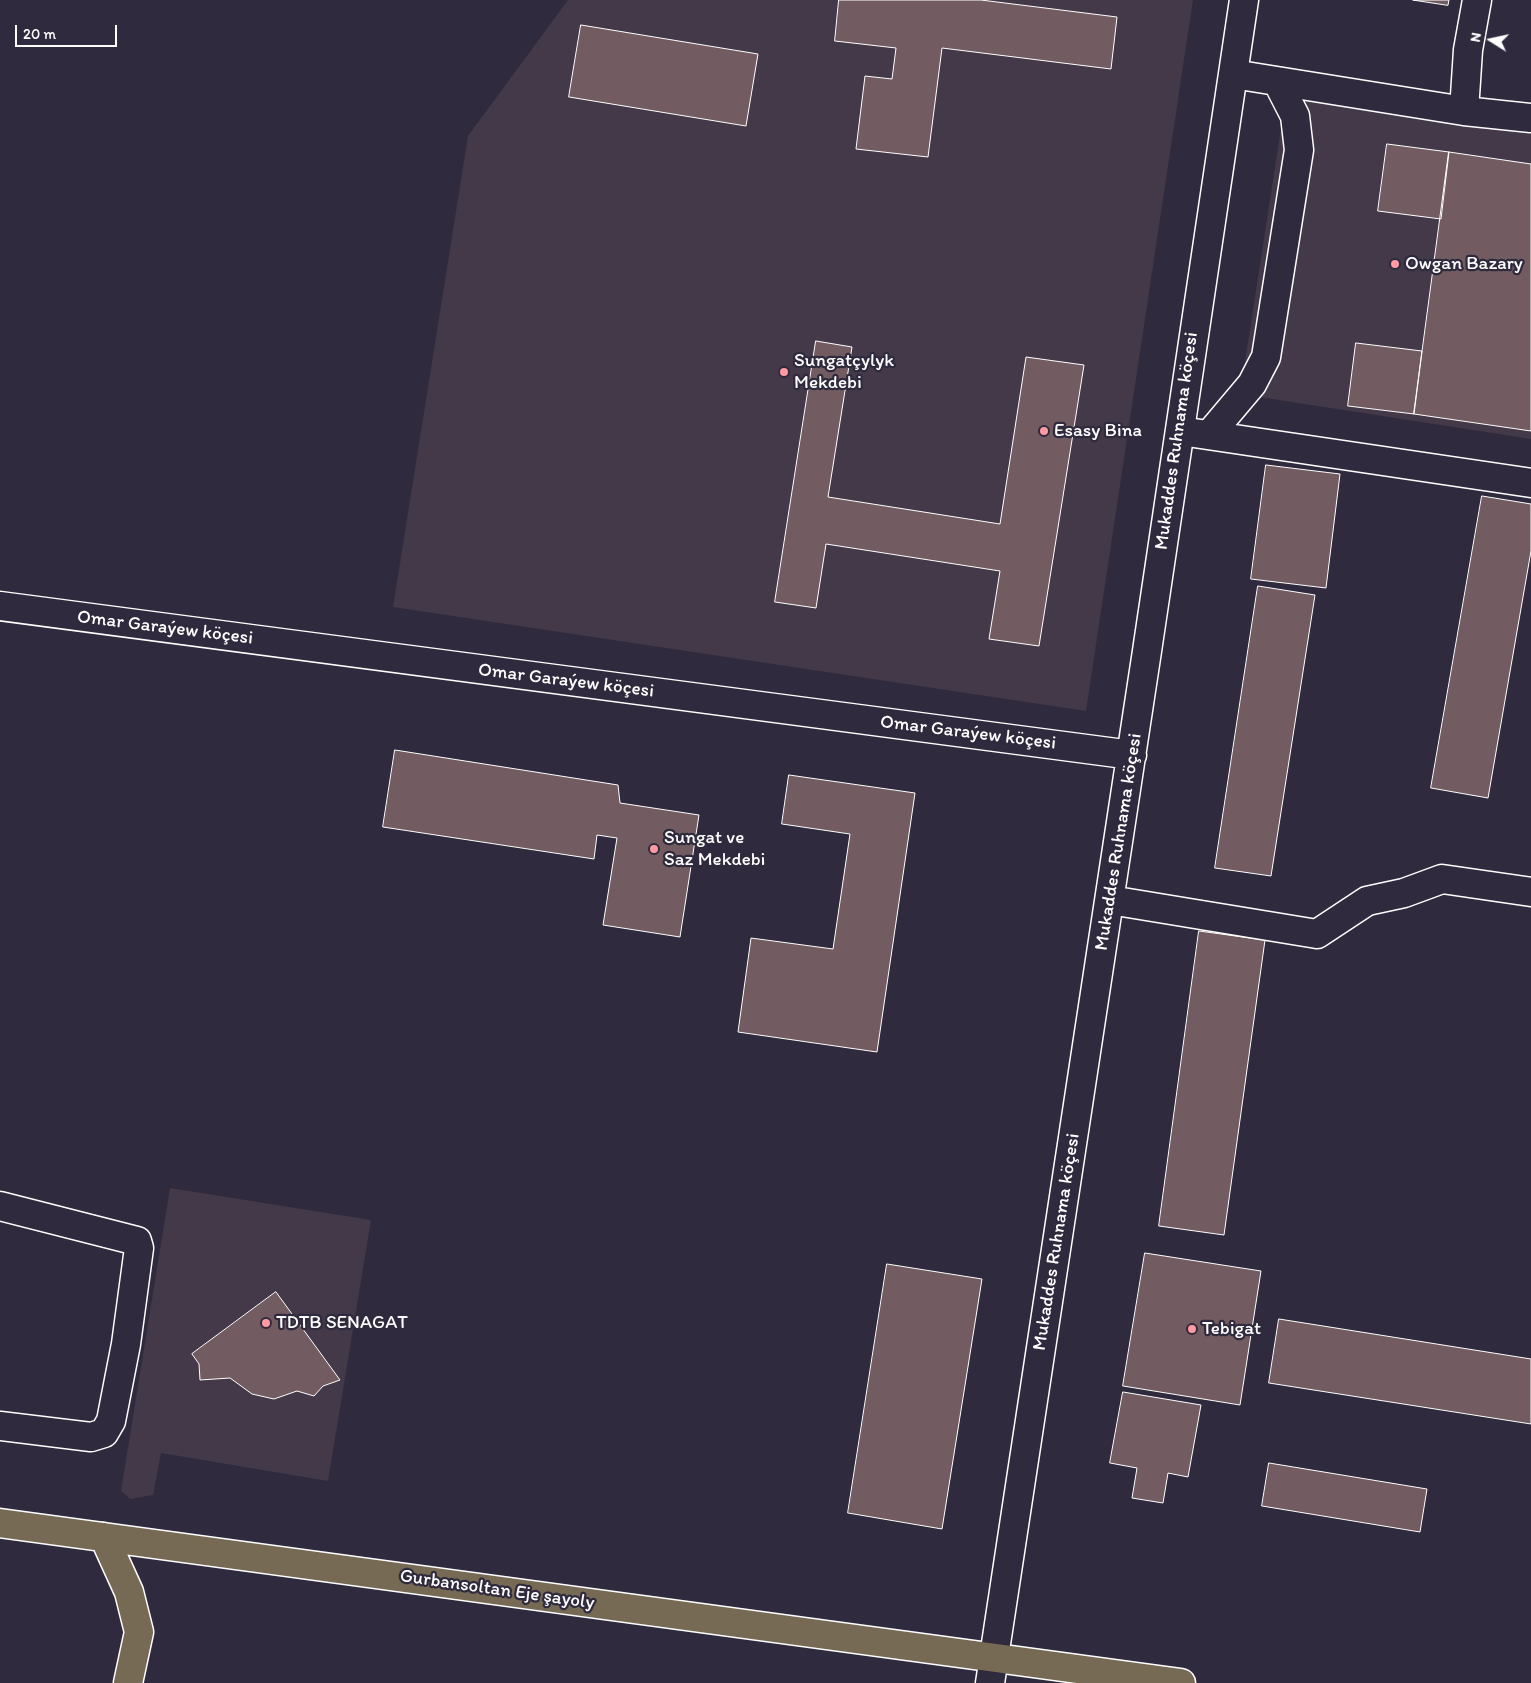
<!DOCTYPE html>
<html>
<head>
<meta charset="utf-8">
<style>
  body { margin:0 }
  #map { position:relative; width:1531px; height:1683px; overflow:hidden; background:#2f2a3d; font-family:Itim,sans-serif }
  canvas { display:block }
  .north { position:absolute; left:1466px; top:15px; width:50px; height:50px; -webkit-text-stroke:4px #2f2a3d; paint-order:stroke; rotate:280deg; font-size:14px; font-weight:700; line-height:20px; text-align:center; color:#fff }
  .north::after { content:''; display:block; margin:auto; width:18px; height:22px; background:#fff; clip-path:polygon(50% 0,100% 100%,50% 72%,0 100%) }
  .scale { position:absolute; left:15px; top:25px; width:102px; height:22px; box-sizing:border-box; border:2px solid #fff; border-top:0; padding-left:6px; font-size:15px; line-height:18px; white-space:nowrap; color:#fff; -webkit-text-stroke:4px #2f2a3d; paint-order:stroke }
</style>
</head>
<body>
<div id="map">
<canvas width="1531" height="1683"></canvas>
<div class="north">N</div>
<div class="scale">20 m</div>
</div>
<script>
const c = document.querySelector('canvas').getContext('2d');
c.lineJoin = 'round';
function fillPath(path, color) { c.fillStyle = color; c.fill(path, 'evenodd'); }
function trace(path, color, width, dash) { c.strokeStyle = color; c.lineWidth = width; c.lineCap = dash ? 'butt' : 'round'; c.setLineDash(dash || []); c.stroke(path); }
function write(font, color, halo, rows, align = 'center') {
  c.font = font + ' Itim,sans-serif'; c.lineWidth = 4.5; c.setLineDash([]); c.textBaseline = 'middle'; c.strokeStyle = halo; c.fillStyle = color; for (const [text, x, y, turn = 0] of rows) {
    c.save(); c.translate(x, y); c.rotate((+turn || 0) * Math.PI / 180); c.textAlign = isNaN(turn) ? turn : align; if (halo) c.strokeText(text, 0, 0); c.fillText(text, 0, 0); c.restore();
  }
}
fillPath(new Path2D(`
  M568,0H1193L1086,711L393,607L468,136Z
  M1286,96L1531,134V439L1240,394Z
  M170,1188L371,1220L328,1481L161,1453L153,1495L130,1499L121,1491Z`), '#433948');
const building = new Path2D(`
  M839,0H981L1117,17L1111,69L942,48L928,157L856,149L865,76L892,79L896,48L835,41Z
  M1413,0H1449L1448,5Z
  M581,25L758,54L746,126L569,97Z
  M1387,144L1449,152L1441,219L1378,211Z
  M1449,152L1531,164V431L1414,414Z
  M816,341L852,347L828,497L1000,524L1026,357L1084,365L1039,646L989,639L1000,571L826,544L816,608L775,602Z
  M1356,343L1422,351L1414,414L1348,406Z
  M1266,465L1340,474L1326,588L1251,579Z
  M1482,496L1531,504V551L1488,798L1431,788Z
  M1258,586L1315,595L1271,876L1215,868Z
  M395,750L618,785L620,803L699,815L680,937L603,925L617,838L597,835L594,859L383,827Z
  M789,775L915,793L877,1052L738,1032L751,938L833,949L850,834L782,824Z
  M1199,931L1265,940L1224,1235L1159,1226Z
  M1145,1253L1261,1271L1240,1405L1123,1386Z
  M887,1264L982,1279L942,1529L848,1513Z
  M276,1292L340,1380L323,1386L314,1396L297,1391L274,1399L252,1394L230,1378L200,1380L199,1364L192,1354Z
  M1279,1319L1531,1359V1424L1269,1383Z
  M1123,1392L1201,1405L1188,1477L1168,1473L1163,1503L1132,1498L1137,1468L1110,1463Z
  M1269,1463L1427,1489L1420,1532L1262,1506Z`);
fillPath(building, '#725c61');
trace(building, '#fff', 1);
const minor = new Path2D(`
  M1477,0L1468,50L1464,111L1531,118
  M1233,74L1464,111
  M1194,433L1531,483
  M1209,435L1252,384L1266,357L1299,150L1295,116L1277,81
  M0,606L1132,755
  M1110,900L1317,934L1367,901L1404,893L1442,879L1531,892
  M0,1206L137,1241L139,1248L126,1344L111,1421L104,1433L91,1437L0,1426
  M990,1683C1078,1123 1160,561 1244,0`);
const major = new Path2D(`
  M0,1523L1181,1683
  M104,1537L129,1592L139,1632L128,1683`);
trace(minor, '#fff', 31);
trace(major, '#fff', 31);
trace(minor, '#2f2a3d', 28);
trace(major, '#766a55', 28);
for (const [x, y, r, color] of [
  [1395,264,5,"#ff9aa2"],
  [784,372,5,"#ff9aa2"],
  [1044,431,5,"#ff9aa2"],
  [654,849,5,"#ff9aa2"],
  [266,1323,5,"#ff9aa2"],
  [1192,1329,5,"#ff9aa2"]
]) { const dot = new Path2D(); dot.arc(x, y, r, 0, 2 * Math.PI); c.fillStyle = color; c.fill(dot); trace(dot, '#2f2a3d', 2); }
write('19px', '#fff', '#2f2a3d', [
  ["Owgan Bazary",1405,264],
  ["Sungatçylyk",794,361],
  ["Mekdebi",794,383],
  ["Esasy Bina",1054,431],
  ["Sungat ve",664,838],
  ["Saz Mekdebi",664,860],
  ["TDTB SENAGAT",276,1323],
  ["Tebigat",1202,1329]
], 'left');
write('19px', '#fff', '#2f2a3d', [
  ["Mukaddes Ruhnama köçesi",1177,441,-82],
  ["Omar Garaýew köçesi",165,628,7],
  ["Omar Garaýew köçesi",566,681,7],
  ["Omar Garaýew köçesi",968,733,7],
  ["Mukaddes Ruhnama köçesi",1119,842,-81],
  ["Mukaddes Ruhnama köçesi",1057,1242,-81],
  ["Gurbansoltan Eje şayoly",497,1590,8]
]);
</script>
</body>
</html>
